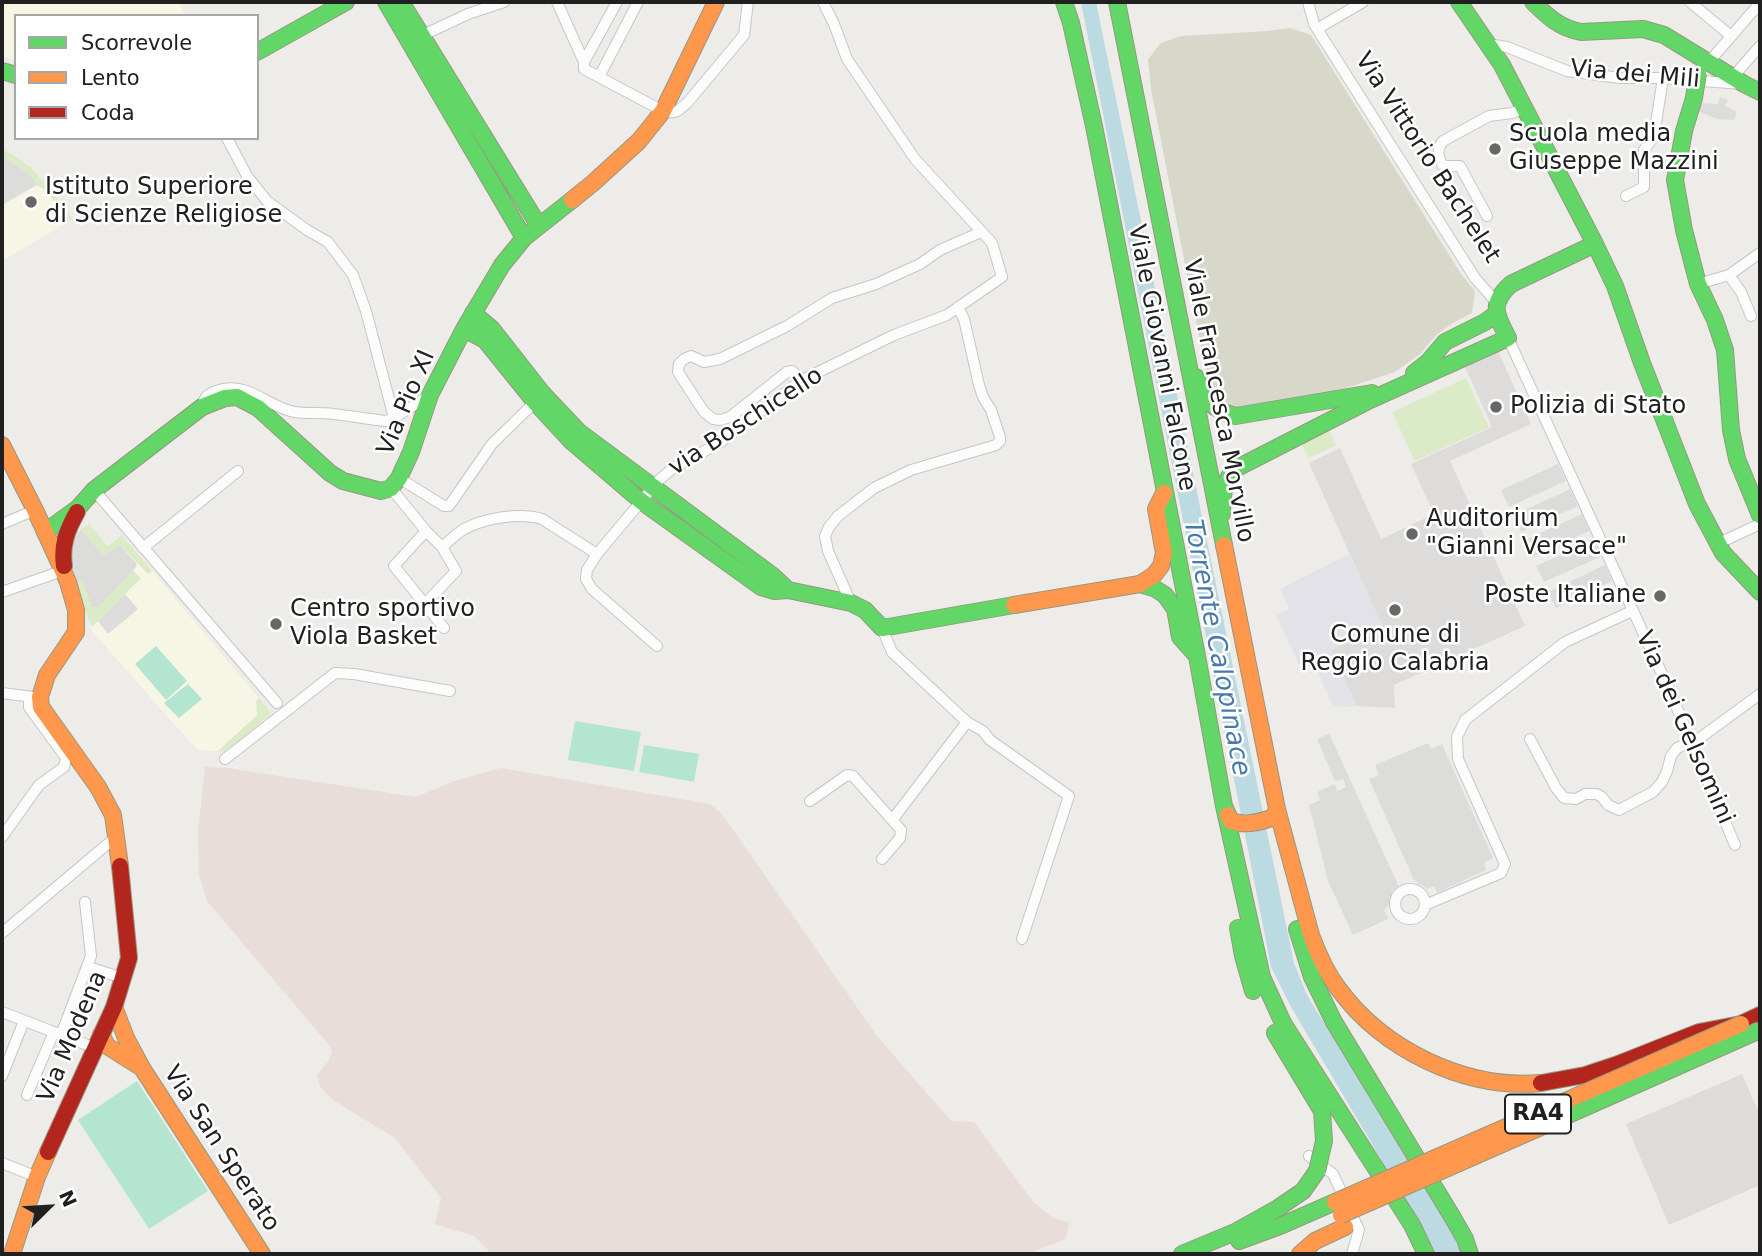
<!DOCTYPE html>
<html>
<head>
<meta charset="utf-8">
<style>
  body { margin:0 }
  #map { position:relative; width:1762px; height:1256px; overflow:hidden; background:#eeece9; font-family:"DejaVu Sans",sans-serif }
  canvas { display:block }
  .frame { position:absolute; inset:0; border:4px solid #202020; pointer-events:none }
  .legend { position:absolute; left:14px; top:14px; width:245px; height:126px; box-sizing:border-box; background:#fff; border:2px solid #a6a6a6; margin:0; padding:9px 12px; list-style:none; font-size:21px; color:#202020 }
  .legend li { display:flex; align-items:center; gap:14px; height:35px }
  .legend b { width:35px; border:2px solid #a6a6a6 }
  .north { position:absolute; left:14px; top:1172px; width:70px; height:70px; -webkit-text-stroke:5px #fff; paint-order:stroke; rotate:66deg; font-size:19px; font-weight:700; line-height:28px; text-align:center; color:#202020 }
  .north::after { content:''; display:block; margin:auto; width:24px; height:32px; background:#202020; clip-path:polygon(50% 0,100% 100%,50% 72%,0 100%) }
</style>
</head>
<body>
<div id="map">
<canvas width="1762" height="1256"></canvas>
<div class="frame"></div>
<ul class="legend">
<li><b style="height:9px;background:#63d668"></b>Scorrevole</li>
<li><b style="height:9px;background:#ff974d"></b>Lento</li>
<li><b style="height:9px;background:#b3261e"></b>Coda</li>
</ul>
<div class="north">N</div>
</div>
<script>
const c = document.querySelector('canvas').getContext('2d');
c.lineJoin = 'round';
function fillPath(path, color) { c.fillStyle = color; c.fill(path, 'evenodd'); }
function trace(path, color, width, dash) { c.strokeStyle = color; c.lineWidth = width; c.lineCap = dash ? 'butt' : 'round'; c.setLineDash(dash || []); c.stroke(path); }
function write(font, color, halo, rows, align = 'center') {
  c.font = font + ' "DejaVu Sans",sans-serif'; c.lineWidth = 5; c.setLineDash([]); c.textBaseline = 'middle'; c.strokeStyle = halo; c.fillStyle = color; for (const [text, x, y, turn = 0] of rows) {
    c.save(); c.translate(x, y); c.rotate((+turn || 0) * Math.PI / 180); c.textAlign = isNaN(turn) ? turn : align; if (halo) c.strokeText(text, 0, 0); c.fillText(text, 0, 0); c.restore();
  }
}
fillPath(new Path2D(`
  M1498,351L1531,424L1450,461L1525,626L1394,685L1395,708L1357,706L1331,650L1382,626L1309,463L1340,448L1381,539L1434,514L1411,464L1492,427L1465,367Z
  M1742,1074L1760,1115V1185L1669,1225L1626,1124Z`), '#dddcda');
fillPath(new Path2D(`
  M2,2H178L186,16H16V60L2,56Z
  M2,148L31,167L73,219L2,261Z
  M89,523L107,546L122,535L271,713L228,752L199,750L193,745L91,630L83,598L69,558L78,533Z`), '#f7f6e5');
fillPath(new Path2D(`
  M1720,97L1728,100L1725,106L1737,112L1734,120L1717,119L1697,111L1699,103L1718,104Z
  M2,156L20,167L33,178L37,185L2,205Z
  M1558,464L1566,481L1509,507L1501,490Z
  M1570,489L1578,506L1521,532L1514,515Z
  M1582,514L1589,531L1532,557L1525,540Z
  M81,529L104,556L119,544L137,564L133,571L98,608L92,607L82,581L77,582L69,558L72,541Z
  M1593,540L1600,557L1544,582L1536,566Z
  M1605,565L1612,581L1556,608L1548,592Z
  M125,594L138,609L108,634L98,621Z
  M1329,733L1399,887L1393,890L1388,906L1384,910L1388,919L1353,935L1328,881L1309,805L1320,800L1317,792L1334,784L1338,791L1346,787L1343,779L1335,781L1317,739Z
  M1428,743L1431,749L1442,744L1493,858L1484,863L1486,870L1437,893L1434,886L1427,889L1414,880L1369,779L1379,775L1375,765Z`), '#dcdcda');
fillPath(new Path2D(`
  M205,767L227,768L416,797L454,781L501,768L710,804L722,814L877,1036L951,1121L974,1122L1034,1203L1055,1219L1069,1222L1066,1239L1027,1254L965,1253L934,1254H492L474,1236L435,1224L441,1198L395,1138L334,1101L320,1087L317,1075L329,1060L332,1051L328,1044L207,901L199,874L198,831Z`), '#e8ddd9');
fillPath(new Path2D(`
  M1290,28L1311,35L1461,274L1475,291L1472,313L1453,323L1435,336L1421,353L1395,372L1331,393L1237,408L1218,402L1209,388L1151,89L1148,59L1161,43L1181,36L1268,31Z`), '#d7d7ca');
fillPath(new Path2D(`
  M2,148L31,167L73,219L67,222L48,192L37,185L33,178L20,167L2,156Z
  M1466,378L1489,427L1415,461L1392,412Z
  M1328,428L1336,446L1308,458L1303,446L1304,441Z
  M89,523L107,546L122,535L152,571L148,574L120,545L104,556L81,529Z
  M133,571L141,578L92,627C87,621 81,592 77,582L82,581L92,607L98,608Z
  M259,698L271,713L228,752L218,751L257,715L256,701Z`), '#dbebc7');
fillPath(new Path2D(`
  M156,646L187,681L166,700L135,664Z
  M188,684L202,699L179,718L164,703Z
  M575,721L641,732L634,771L568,760Z
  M644,745L699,754L694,782L639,772Z
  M137,1081L208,1191L149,1229L78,1120Z`), '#b4e5d1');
fillPath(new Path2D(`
  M1349,554L1383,627L1331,650L1357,706L1346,707L1333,706L1312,660L1299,665L1276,615L1289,609L1280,589Z`), '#e3e2e8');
fillPath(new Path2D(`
  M1081,2H1096L1294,963L1307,995L1465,1254H1437L1291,1007L1271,967Z`), '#bcdae2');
const street = new Path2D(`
  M557,2L584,62
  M617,2L584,62V69L663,111C676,115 679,110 688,102L744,35L748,2
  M1308,2L1314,24L1475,278L1496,302
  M1690,2L1731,36
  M1317,29L1363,2
  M421,36L468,14L504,2
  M1488,44L1507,47L1567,71L1620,78H1663L1742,84
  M1708,63L1760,3
  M599,77L638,2
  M1732,78L1760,46
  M227,138L247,176L267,201L307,230L328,242L353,275L366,311L394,418
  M1626,196L1644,187V150L1654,136L1663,78
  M1487,216L1460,166H1443C1438,157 1436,149 1443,141L1489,116L1512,113L1525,108
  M1729,275L1741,292L1751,316
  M1698,284L1729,275L1760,253
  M1508,338L1668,687L1735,845
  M802,380L792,371L787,372L730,417L721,420L713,419L704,412L678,372L679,364L684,359L691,356L704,362L720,359L787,326L832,298L876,284L920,264L940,250L981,232
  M202,407C204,396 209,393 219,390C248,381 269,408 295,412C307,414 320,412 333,414C351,416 368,419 386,421L394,418L430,395
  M399,478L444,506H449L492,444L539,398
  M391,488L426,531L442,547L456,571L426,603
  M94,490L277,703
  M2,524L35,510
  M426,531L394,566L444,628
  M1717,544L1760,524
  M442,547C449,541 456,534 464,529C485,518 520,512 542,519L597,554
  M143,548L238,471
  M2,592L62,571
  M851,603L828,551L825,536L829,527L838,516L874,488L911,470L996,445L1000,441V437L991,410L983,397L979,385L964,319L958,307
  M882,628L892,652L967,722L983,731L990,740L1069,796L1022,939
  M657,646L592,589L586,579L587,570L597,554L659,480L672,469L721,442L802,380L894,335L947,315L1002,277L992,243L915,159L847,59L834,24L823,2
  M2,693L33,697
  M1530,739L1556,788L1564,798L1576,799L1585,794H1597L1602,797L1608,805L1619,810L1653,792L1662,782L1667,771L1671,756L1677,748L1700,738L1760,694
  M225,759L335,673L354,674L450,691
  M810,801L847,775L853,776L901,830L900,838L882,859
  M893,819L967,722
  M2,837L39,785L64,767L66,758L29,707V697
  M1395 904a15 15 0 1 1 30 0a15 15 0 1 1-30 0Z
  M1425,905L1501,873L1505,864L1458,759L1457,737L1465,720L1565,642L1632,611
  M2,933L117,836
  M88,967L123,978
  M2,1012L95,1048
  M61,1035L91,956L85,902
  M2,1076L24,1021
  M27,1095L54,1032
  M1309,1156L1333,1174L1359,1230L1352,1254
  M2,1163L37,1177`);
const fast = new Path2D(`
  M386,2L524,238
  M401,2L539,226
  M1064,2L1071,23L1094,126L1197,656L1224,806L1228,815
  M1117,2L1224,545
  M1459,2L1502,65L1595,244L1615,286L1642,363L1697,504L1723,553L1760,592
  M1533,2C1548,17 1560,28 1581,32L1643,29L1664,35L1744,84L1760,92
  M257,52L346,2
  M2,71L16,75
  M1694,98L1684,131L1675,180L1684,230L1698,284L1715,320L1725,350L1731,430L1737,459L1760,515
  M473,313L492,329L543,394L579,432L773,576L788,590
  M464,329L485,340L535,402L571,441L641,501L761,587L775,591L788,590L851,603L865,610L882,628L1014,605
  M1414,373L1428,362L1445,342L1485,322L1496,314
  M1196,377C1205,400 1211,410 1236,416L1372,393
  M1222,514C1223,497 1222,482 1235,469L1370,400L1508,338C1496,315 1489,304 1511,284L1595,244
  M45,532L78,508L94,490L202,407L225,398L237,397L258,408L330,473L343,481L381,491L391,488L399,478L411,452L430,395L464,329L502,265L524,238L572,200
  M1140,584L1154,588L1165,595L1175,609L1180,637L1197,656
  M1224,806L1262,977L1283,1023L1412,1225L1426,1254
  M1238,928L1243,956L1253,991
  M1297,929L1312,977L1334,1022L1453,1218L1465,1239L1470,1254
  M1275,1033L1322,1111
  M1239,1241L1280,1226L1335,1202
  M1182,1254L1235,1232L1278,1208L1303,1191L1317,1171`);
const slow = new Path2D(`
  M572,200L593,183L639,141L663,111L716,2
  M2,445L35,510L68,582L76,610V632L47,675L40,697L41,707L98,787L113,815L120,866
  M1224,545L1277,809L1274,817C1261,822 1244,826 1231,821L1228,815
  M1014,605L1140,584L1154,575L1161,566L1164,553L1156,509L1164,493
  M1277,809L1311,935C1318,954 1326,972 1338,988C1382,1049 1465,1090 1541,1083
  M114,1007L126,1038L142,1068L262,1254
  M101,1034L107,1046L142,1068
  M12,1254L37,1177L48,1152
  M1300,1254L1315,1241L1345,1227`);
const jam = new Path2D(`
  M64,566C61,545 67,530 77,512
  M1541,1083L1585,1075L1618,1064L1699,1032L1741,1024L1760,1015
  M48,1152L114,1007L129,958L120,866`);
trace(street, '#c7c6c5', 12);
trace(fast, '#979880', 18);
trace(slow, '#979880', 18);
trace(jam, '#979880', 18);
trace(street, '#fcfcfc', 10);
trace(fast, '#63d668', 16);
trace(slow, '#ff974d', 16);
trace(jam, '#b3261e', 16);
const fastBridge = new Path2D(`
  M1694,98L1698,73
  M1541,1127L1760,1030
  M1317,1171L1324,1141L1322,1111`);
const slowBridge = new Path2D(`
  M1335,1202L1741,1024
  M1341,1215L1541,1127`);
trace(fastBridge, '#979880', 18, []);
trace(slowBridge, '#979880', 18, []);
trace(fastBridge, '#63d668', 16);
trace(slowBridge, '#ff974d', 16);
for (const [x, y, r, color] of [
  [1495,149,7,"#686766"],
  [31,202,7,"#686766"],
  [1496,407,7,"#686766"],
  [1412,534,7,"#686766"],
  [1660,596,7,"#686766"],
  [1395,610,7,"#686766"],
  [276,624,7,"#686766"]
]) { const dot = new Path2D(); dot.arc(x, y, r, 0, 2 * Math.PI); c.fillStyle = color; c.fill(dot); trace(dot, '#fff', 2.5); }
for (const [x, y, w] of [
  [1538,1114,66]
]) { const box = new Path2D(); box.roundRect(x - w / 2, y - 19.5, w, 39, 5); c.fillStyle = '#fff'; c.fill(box); trace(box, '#202020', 2); }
write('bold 23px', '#202020', null, [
  ["RA4",1538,1114]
]);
write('24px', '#202020', '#fff', [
  ["Via dei Mili",1635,75,5],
  ["Via Vittorio Bachelet",1427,158,57],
  ["Viale Giovanni Falcone",1161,358,79],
  ["Viale Francesca Morvillo",1218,401,79],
  ["Via Pio XI",407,403,-67],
  ["via Boschicello",746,422,-33],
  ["Via dei Gelsomini",1684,728,66],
  ["Via Modena",73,1037,-67],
  ["Via San Sperato",221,1149,57]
]);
write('24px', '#202020', '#fff', [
  ["Scuola media",1509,135],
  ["Giuseppe Mazzini",1509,163],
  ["Istituto Superiore",45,188],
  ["di Scienze Religiose",45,216],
  ["Polizia di Stato",1510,407],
  ["Auditorium",1426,520],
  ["\"Gianni Versace\"",1426,548],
  ["Poste Italiane",1646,596,"right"],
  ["Centro sportivo",290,610],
  ["Viola Basket",290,638],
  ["Comune di",1395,636,"center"],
  ["Reggio Calabria",1395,664,"center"]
], 'left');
write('italic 26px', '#4779aa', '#fff', [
  ["Torrente Calopinace",1216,648,79]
]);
</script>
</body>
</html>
